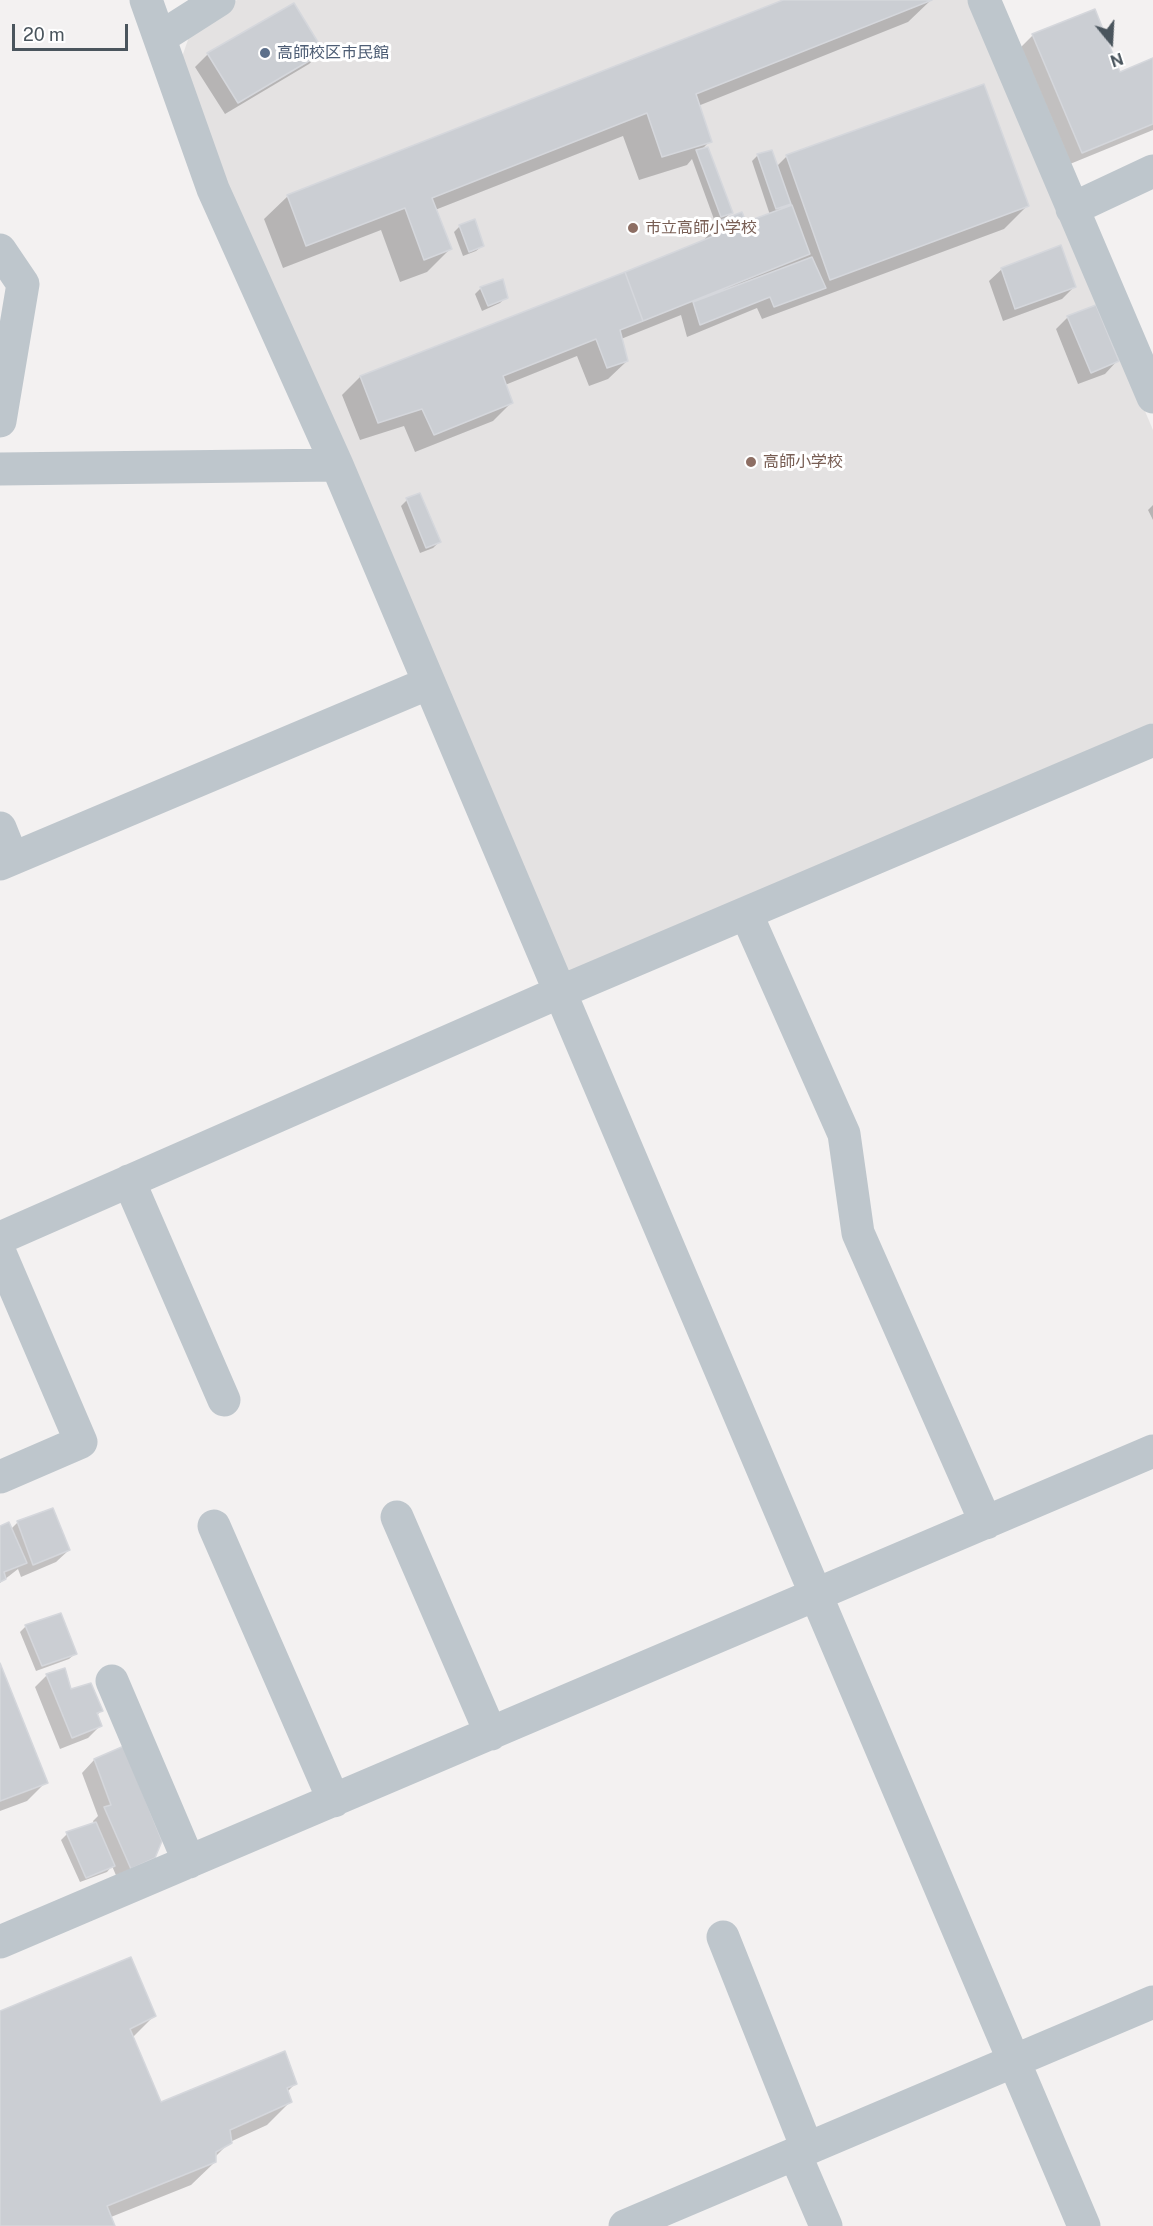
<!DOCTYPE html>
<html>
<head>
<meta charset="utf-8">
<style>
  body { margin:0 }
  #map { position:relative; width:1153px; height:2226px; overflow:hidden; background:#f3f1f1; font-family:"Public Sans",sans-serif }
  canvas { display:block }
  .north { position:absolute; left:1081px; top:12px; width:60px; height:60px; -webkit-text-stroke:4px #fff; paint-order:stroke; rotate:162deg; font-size:16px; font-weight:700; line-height:24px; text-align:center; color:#4a555d }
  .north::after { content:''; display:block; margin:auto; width:21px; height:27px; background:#4a555d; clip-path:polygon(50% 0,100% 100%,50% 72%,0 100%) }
  .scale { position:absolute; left:12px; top:24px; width:116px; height:27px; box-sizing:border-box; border:3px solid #4a555d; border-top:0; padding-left:8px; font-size:18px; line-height:21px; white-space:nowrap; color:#4a555d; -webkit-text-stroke:4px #fff; paint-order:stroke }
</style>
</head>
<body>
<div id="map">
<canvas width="1153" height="2226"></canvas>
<div class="north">N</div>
<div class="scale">20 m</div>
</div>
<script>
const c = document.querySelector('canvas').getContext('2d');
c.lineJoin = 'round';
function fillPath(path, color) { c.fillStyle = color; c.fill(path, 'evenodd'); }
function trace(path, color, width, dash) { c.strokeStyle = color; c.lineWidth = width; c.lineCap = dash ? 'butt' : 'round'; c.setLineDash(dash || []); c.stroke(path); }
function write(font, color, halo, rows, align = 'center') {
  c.font = font + ' "Public Sans","Noto Sans JP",sans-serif'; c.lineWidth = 6; c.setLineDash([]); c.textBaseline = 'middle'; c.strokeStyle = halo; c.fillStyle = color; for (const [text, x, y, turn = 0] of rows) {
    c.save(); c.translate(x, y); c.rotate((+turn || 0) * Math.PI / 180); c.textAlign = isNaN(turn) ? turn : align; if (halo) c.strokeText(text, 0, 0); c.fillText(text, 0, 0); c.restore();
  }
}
fillPath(new Path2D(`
  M237,0H970L1153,430V723L572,972L560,969L230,196L182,57L191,31Z`), '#e4e2e2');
fillPath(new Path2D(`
  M787,0H931L908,22L698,106L710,141L701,150L731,212L722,222L745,224L770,215L752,161L758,155L776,167L787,156L1027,206L1004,229L762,319L757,308L687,337L681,315L621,339L627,361L608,379L589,386L577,356L505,385L511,403L493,421L415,452L404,426L360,440L342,395L360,377L701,243L723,219L715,222L692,159L687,165L639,180L623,136L435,210L450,249L427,272L400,282L381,230L283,268L264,219L288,196Z
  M294,5L322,52L309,64L225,114L195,67L208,54Z
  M1033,35L1119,73L1153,59V130L1070,164L1021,47Z
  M460,226L482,246L476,251L463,256L454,232Z
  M1002,269L1074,287L1062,299L1003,321L989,281Z
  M481,288L506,297L500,303L482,311L475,294Z
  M1068,317L1117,361L1105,374L1078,384L1056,329Z
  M407,500L439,542L433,548L420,553L401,506Z
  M1153,505V520L1148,510Z
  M18,1522L69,1550L56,1562L21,1577L18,1569L0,1583V1528L10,1530Z
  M26,1626L75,1654L69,1659L36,1671L20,1632Z
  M0,1667L46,1782L27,1801L0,1811Z
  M47,1675L101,1711L96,1716L100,1726L88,1738L60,1749L35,1687Z
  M123,1748L161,1841L118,1880L112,1866L107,1872L80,1882L61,1840L67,1834L94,1824L93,1821L98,1816L82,1773L94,1760Z
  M0,2013L154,2016L132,2038L160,2104L296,2083L287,2092L290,2102L267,2125L230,2142L214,2158L215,2162L191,2185L111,2217L114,2226H0Z`), '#0003');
const building = new Path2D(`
  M783,0H932L696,94L712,142L662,157L647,113L432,198L452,249L424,260L405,208L306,246L287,195Z
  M294,3L324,52L238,103L207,53Z
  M1095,9L1120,72L1153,58V124L1082,153L1032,34Z
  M984,84L1029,206L830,280L786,155Z
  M708,147L733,213L721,217L696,150Z
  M772,150L791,204L776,209L757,154Z
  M792,205L810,254L643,321L625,272L721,233L719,221L742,212L746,222Z
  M475,219L484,246L469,252L459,225Z
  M1061,245L1076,287L1015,309L1001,268Z
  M812,257L826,288L774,307L770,297L700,325L693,302Z
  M625,272L643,321L620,330L628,361L607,368L596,339L503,376L513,403L434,435L422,409L378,423L360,376Z
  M503,279L508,298L488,306L480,287Z
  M1096,305L1119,361L1091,373L1067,316Z
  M420,493L441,542L426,548L406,498Z
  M53,1508L70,1550L33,1565L17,1521Z
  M9,1522L27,1563L4,1572L6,1579L0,1582V1526Z
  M61,1613L77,1654L42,1666L25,1625Z
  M0,1663L48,1783L0,1801Z
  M65,1668L71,1689L91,1683L103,1711L97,1713L102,1726L72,1738L46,1674Z
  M124,1746L162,1841L155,1858L131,1869L104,1807L111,1805L94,1759Z
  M96,1822L115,1866L86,1878L66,1832Z
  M131,1957L156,2016L130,2029L161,2102L285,2051L297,2084L287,2088L292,2102L230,2130L232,2143L216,2152V2162L107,2206L115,2226H0V2011Z`);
fillPath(building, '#cbced3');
trace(building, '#d5d7dc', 1.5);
trace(new Path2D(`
  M146,0L213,189L337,465L560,992L1153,740
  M984,0L1153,397
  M161,37L219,0
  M1072,209L1153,171
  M0,250L23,284L0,421
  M0,469L337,465
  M0,828L12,858
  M0,864L429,683
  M746,913L844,1134L858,1233L986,1523
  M129,1181L224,1400
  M0,1238L560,992L1084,2226
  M0,1253L81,1442L0,1477
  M397,1517L491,1734
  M214,1526L334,1801
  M112,1681L189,1862
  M723,1937L807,2148
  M0,1942L1153,1451
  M795,2154L826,2226
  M625,2226L1153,2002`), '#bec6cc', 33);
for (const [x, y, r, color] of [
  [265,53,6,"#5c6f8a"],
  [633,228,6,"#8d6e63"],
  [751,462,6,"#8d6e63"]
]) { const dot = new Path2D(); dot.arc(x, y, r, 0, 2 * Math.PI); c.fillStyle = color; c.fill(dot); trace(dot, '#fff', 2); }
write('16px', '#4e5e75', '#fff', [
  ["高師校区市民館",277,53]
], 'left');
write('16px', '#785e54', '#fff', [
  ["市立高師小学校",645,228],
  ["高師小学校",763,462]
], 'left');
</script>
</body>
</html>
